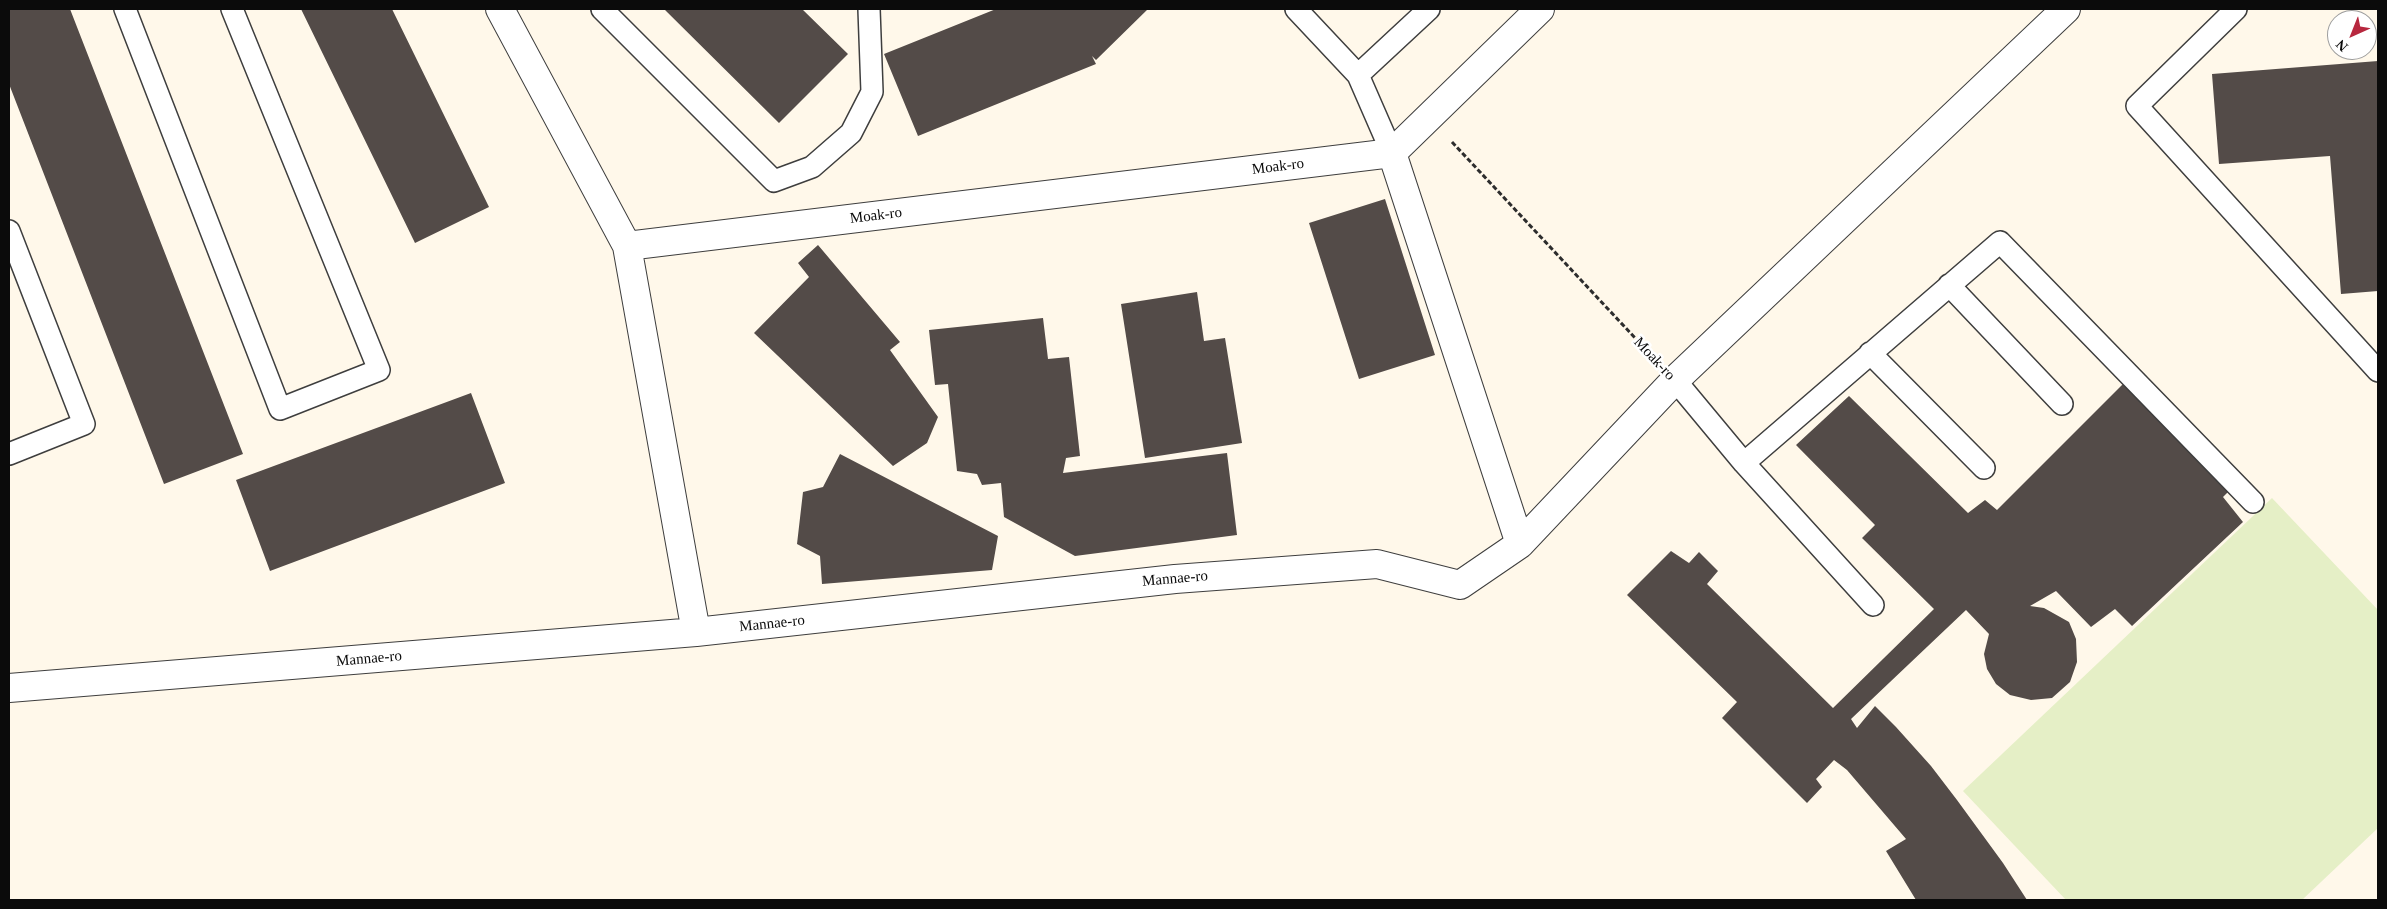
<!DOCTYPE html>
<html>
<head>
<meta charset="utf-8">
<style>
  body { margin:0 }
  #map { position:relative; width:2387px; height:909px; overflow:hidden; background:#fff8ea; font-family:"Times New Roman",serif }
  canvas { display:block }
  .frame { position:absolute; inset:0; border:10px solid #0b0b0b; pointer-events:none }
  .north { position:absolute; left:2327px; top:10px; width:50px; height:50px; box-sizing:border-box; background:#fff; border:1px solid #9d9d9d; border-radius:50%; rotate:224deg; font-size:14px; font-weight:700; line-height:20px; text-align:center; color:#0b0b0b }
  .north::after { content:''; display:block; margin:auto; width:18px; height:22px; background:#b7273e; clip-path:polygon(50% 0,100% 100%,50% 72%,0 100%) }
</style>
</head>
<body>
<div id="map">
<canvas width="2387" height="909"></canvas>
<div class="frame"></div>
<div class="north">N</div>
</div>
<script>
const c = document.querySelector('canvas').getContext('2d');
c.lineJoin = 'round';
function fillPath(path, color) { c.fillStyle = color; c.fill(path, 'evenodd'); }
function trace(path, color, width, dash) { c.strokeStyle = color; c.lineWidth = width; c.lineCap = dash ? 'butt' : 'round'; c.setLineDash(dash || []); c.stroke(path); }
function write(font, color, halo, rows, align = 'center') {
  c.font = font + ' "Times New Roman",serif'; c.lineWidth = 5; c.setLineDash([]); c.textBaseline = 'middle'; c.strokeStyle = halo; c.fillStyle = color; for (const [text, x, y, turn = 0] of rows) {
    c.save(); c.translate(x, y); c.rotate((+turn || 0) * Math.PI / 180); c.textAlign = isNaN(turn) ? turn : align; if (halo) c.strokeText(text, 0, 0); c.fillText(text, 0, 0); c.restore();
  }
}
fillPath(new Path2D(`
  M2272,498L2378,610V828L2302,900H2066L1963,791Z`), '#e5efc6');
fillPath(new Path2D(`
  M9,9H70L243,454L164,484L9,84Z
  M301,9H392L489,207L415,243Z
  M664,9H802L848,54L779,123Z
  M996,9H1148L1096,60L1092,56L1096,64L918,136L884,54Z
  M2378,61V291L2341,294L2330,156L2219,164L2212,74Z
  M1385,199L1435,355L1359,379L1309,223Z
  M818,245L900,342L890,350L938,417L927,443L893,466L754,333L809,277L798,263Z
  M1197,292L1204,341L1225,338L1242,443L1145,458L1121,304Z
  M1043,318L1048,359L1069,357L1080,456L1066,458L1063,473L1227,453L1237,535L1075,556L1004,517L1001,483L982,485L977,474L957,471L948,384L935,385L929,330Z
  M2126,381L2231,489L2223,497L2243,522L2132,626L2115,609L2091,627L2056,591L2030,606L2044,608L2069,622L2076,639L2077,662L2070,682L2052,698L2031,700L2010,695L1996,684L1987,669L1984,654L1989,634L1966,610L1851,719L1857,728L1875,706L1896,727L1931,766L1957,800L2003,863L2027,900H1916L1886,851L1906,839L1847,770L1834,760L1816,779L1822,787L1807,803L1722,718L1737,702L1627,595L1671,551L1689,563L1699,552L1718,571L1707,584L1833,708L1934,609L1862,538L1875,525L1796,445L1849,396L1968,513L1985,500L1997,510Z
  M471,393L505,483L270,571L236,480Z
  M840,454L998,536L992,570L822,584L820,556L797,544L803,492L823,487Z`), '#534b48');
const lane = new Path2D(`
  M125,9L280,409L379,370L232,9
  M602,9L774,181L812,167L851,133L872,92L869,9
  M1296,9L1358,75L1392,153
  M2236,9L2137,106L2378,371
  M1358,75L1429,9
  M9,231L84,424L9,454
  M1949,285L2062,404
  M1870,353L1984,468
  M1675,380L1744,463L1873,605
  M1744,463L2000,242L2253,502`);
const street = new Path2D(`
  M500,9L627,246L1392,153L1540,9
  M1392,153L1520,544
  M627,246L696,632
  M9,688L696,632L1175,579L1377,564L1460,585L1520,544L1675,380L2066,9`);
trace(lane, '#3e3e3e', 24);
trace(street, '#3e3e3e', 30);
trace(new Path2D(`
  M1452,142L1651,355`), '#2d2d2d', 3, [5, 2.5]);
trace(lane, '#fff', 21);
trace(street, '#fff', 28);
write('15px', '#0b0b0b', '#fff', [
  ["Moak-ro",1278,167,-7],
  ["Moak-ro",876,216,-7],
  ["Moak-ro",1654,359,47],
  ["Mannae-ro",1175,579,-5],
  ["Mannae-ro",772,624,-6],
  ["Mannae-ro",369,659,-5]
]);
</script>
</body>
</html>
